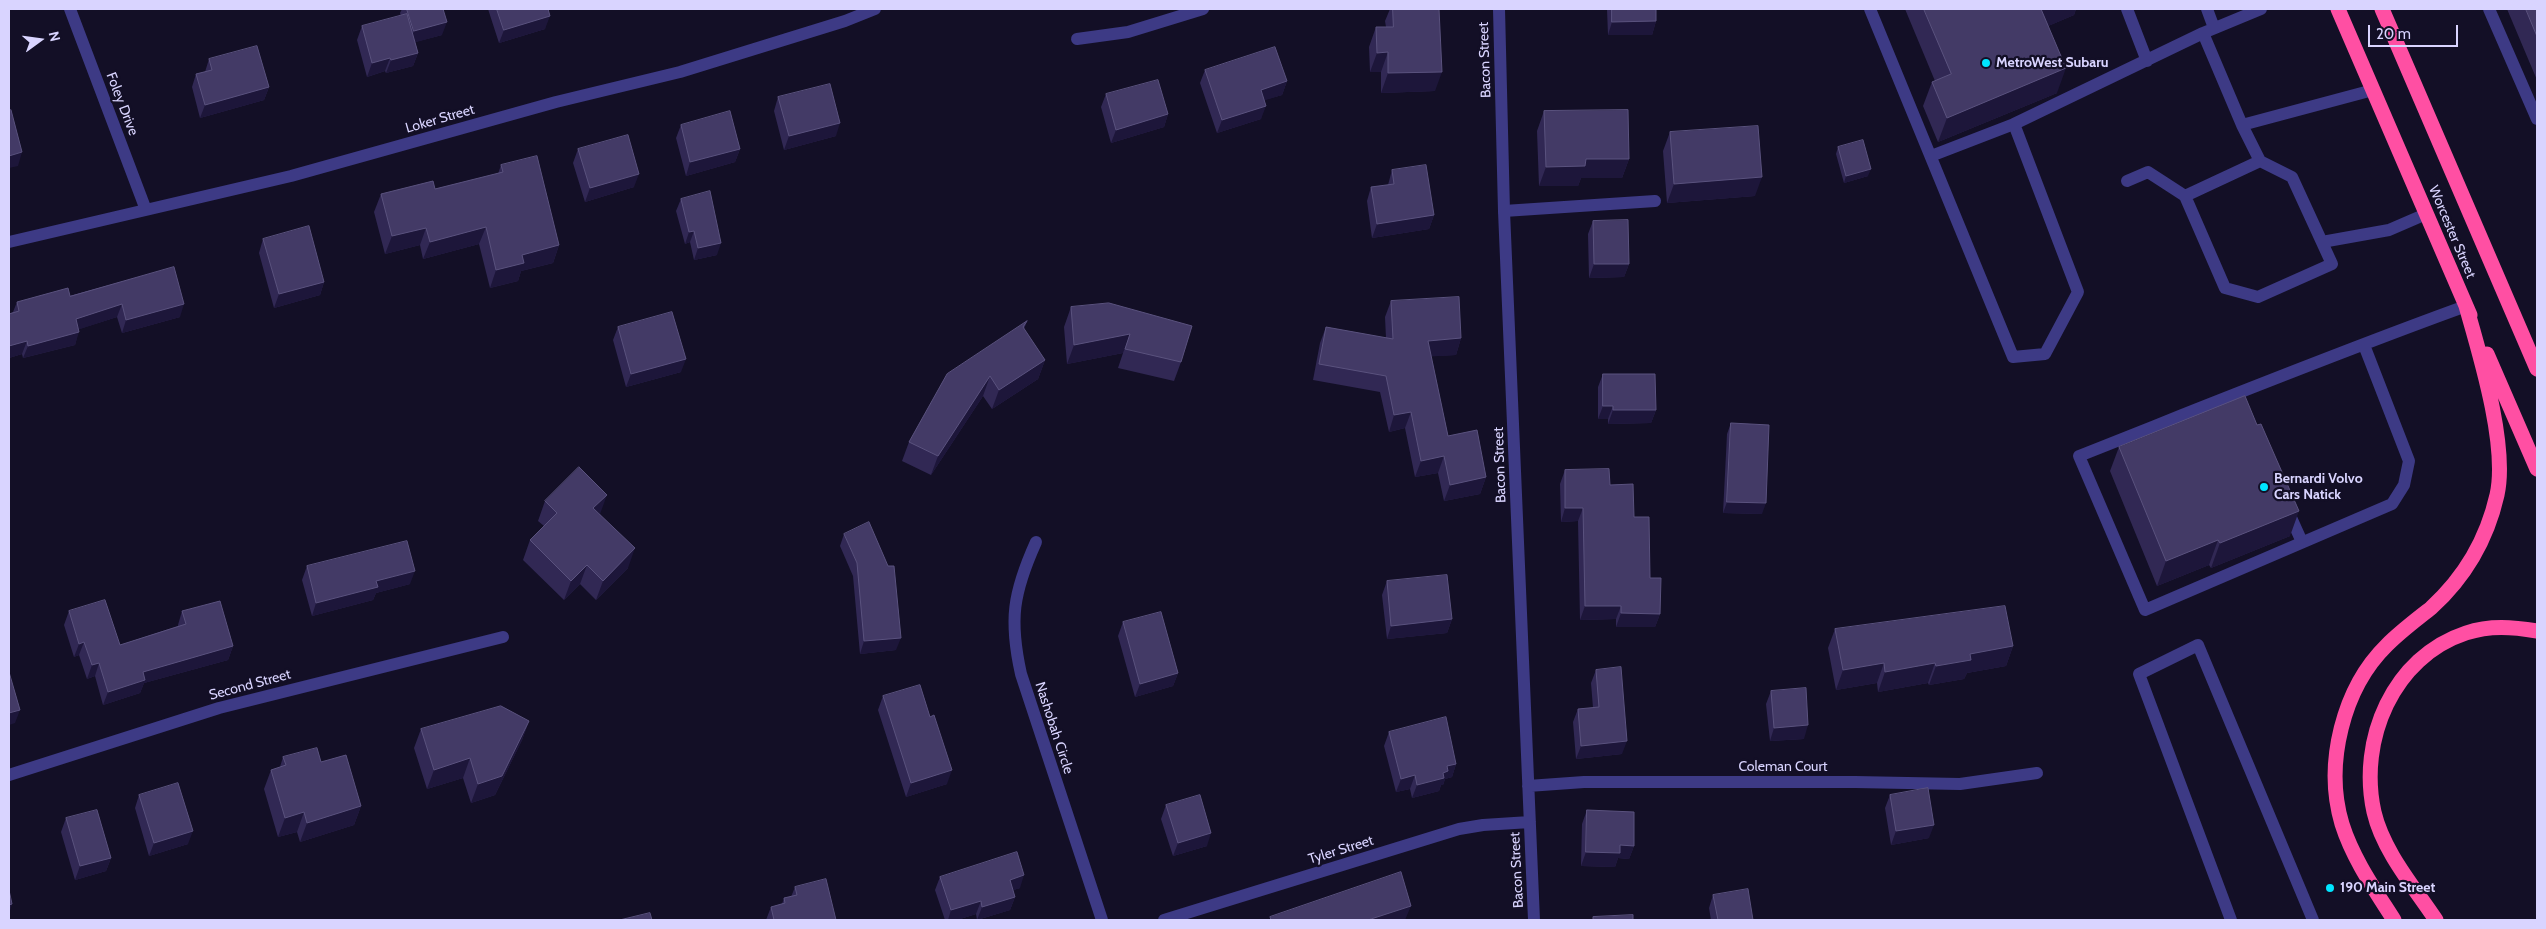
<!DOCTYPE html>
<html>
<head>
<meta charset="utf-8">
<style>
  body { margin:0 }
  #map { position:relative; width:2546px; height:929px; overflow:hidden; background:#130f26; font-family:Cabin,sans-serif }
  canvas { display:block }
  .frame { position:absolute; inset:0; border:10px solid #d9d4ff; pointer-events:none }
  .north { position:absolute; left:15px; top:15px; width:50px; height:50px; -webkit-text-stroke:4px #130f26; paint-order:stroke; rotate:76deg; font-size:14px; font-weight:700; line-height:20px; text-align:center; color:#d9d4ff }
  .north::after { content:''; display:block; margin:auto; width:18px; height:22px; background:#d9d4ff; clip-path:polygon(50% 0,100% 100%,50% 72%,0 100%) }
  .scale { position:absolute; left:2368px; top:25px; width:90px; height:22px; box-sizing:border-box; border:2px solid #d9d4ff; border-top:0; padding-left:6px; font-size:15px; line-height:18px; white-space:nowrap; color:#d9d4ff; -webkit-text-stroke:4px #130f26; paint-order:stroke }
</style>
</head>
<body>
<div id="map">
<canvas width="2546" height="929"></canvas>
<div class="frame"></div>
<div class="north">N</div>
<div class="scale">20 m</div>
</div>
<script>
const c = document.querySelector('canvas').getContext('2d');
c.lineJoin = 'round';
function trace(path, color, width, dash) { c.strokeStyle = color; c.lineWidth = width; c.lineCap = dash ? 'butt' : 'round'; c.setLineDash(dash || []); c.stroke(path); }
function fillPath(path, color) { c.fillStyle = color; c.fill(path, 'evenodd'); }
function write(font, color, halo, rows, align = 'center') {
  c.font = font + ' Cabin,sans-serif'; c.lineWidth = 4.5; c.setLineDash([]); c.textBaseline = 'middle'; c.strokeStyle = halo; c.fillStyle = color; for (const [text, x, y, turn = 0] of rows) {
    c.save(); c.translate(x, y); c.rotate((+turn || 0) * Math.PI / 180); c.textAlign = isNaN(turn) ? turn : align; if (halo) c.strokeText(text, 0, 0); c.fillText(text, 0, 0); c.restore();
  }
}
trace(new Path2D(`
  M1870,9L2013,357L2045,354L2078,292L2014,124L2203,33L2261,9
  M2127,9L2147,61
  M2207,9L2214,28
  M2489,9L2537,119
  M2203,33L2242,125L2373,90
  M2242,125L2260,161L2292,177L2332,264L2258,297L2225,288L2185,196L2260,161
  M1931,156L2014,124
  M2127,181L2148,172L2185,196
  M1504,211L1655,201
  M2322,242L2389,230L2426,214
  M2364,345L2409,461L2404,485L2392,504L2145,610L2079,456C2208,405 2336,353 2466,306
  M2288,511L2302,542
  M2231,920L2139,674L2198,645L2313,920`), '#3d3a85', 12);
trace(new Path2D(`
  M70,9L146,210
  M1499,9L1504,211L1534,920
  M1077,39L1128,32L1203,9
  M9,242L291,176L556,102L680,72L845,21L875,9
  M1036,542C1013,593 1009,620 1021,674L1102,920
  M9,775L219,708L503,637
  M1528,786L1584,782H1855L1960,784L2037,773
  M1164,920L1459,829L1483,825L1530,822`), '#3d3a85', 12);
trace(new Path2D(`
  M2338,9L2470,315
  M2382,9L2537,369
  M2487,354L2537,469
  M2394,920C2375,890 2353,859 2342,824C2324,764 2343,688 2387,645C2401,631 2416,620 2431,608C2464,578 2487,539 2497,495C2508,446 2480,355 2466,306
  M2436,920C2414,887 2383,851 2374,812C2358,740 2393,657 2466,633C2490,625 2513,627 2537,631`), '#ff4fa3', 15);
fillPath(new Path2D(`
  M402,9H443L442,35L415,42L418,53L413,66L386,73L385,71L367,77L357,40L362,26L401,16L400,13Z
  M488,9H552L548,10L545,29L499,43Z
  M1390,9H1439L1435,91L1381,93V72H1370L1369,47L1376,27H1386L1385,21Z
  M1607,9H1656V21L1652,35H1608Z
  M1905,9H2076L2074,15L2048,26L2057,93L1938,142L1923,106L1932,82L1935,81Z
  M2507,9H2537V80Z
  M209,59L269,87L264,100L200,118L192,87L196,74L205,72Z
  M1205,70L1287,81L1282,95L1264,100L1261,119L1217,133L1200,83Z
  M1106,94L1168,114L1164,127L1111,143L1101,107Z
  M778,97L836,136L784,150L774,111Z
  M1544,111L1629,159L1622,178H1581L1578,186H1539L1537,131Z
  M681,125L740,149L735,162L686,176L676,138Z
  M1670,132L1755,196L1667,203L1663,151Z
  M1838,147L1868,176L1844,183L1836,154Z
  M578,149L634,187L585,202L573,163Z
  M501,165L559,245L553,263L521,271L518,281L490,288L479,244L423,259L420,245L385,254L374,212L381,194L435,189L498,174Z
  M1392,170L1434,215L1429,229L1372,238L1367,201L1371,187L1388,185Z
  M681,199L717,255L694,260L690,242L685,244L676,211Z
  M1593,221L1629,264L1624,277L1589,278L1588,234Z
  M263,239L324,282L320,295L274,308L259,253Z
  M174,267L180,317L122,333L117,317L79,329L75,345L23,358L22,354L9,358V314L13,312L17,302L70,296Z
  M1391,301L1461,338L1456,355L1431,356L1448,436L1486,477L1480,494L1444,501L1438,473L1415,477L1405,428L1389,432L1380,392L1313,380L1320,343L1326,327L1386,338L1385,317Z
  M1071,307L1181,362L1174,381L1118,368L1123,353L1067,364L1064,327Z
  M1027,321L1024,329L1045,360L1038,379L992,409L983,396L931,475L902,461L909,442Z
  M618,327L681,372L626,387L613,340Z
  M1603,374L1656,410L1651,423L1608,424V419H1598V387Z
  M1731,423L1762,514L1723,513L1727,434Z
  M2257,425L2290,536L2211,568L2209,565L2157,586L2110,471L2119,447Z
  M1565,470L1610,485L1634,517L1650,578L1660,614L1655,627H1616V619L1580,620L1578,521L1561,522L1560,484Z
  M545,501L600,514L628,568L596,600L580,584L564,600L523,560L530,540L544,526L538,521Z
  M844,534L896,650L860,654L853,576L840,546Z
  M307,566L410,584L376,593L373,600L312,616L302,580Z
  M1387,581L1452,619L1447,633L1387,639L1382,595Z
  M69,611L120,645L178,626V625L182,611L233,646L228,660L144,683L140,693L103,705L95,676L87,679L79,655L74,657L64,625Z
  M1123,622L1178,673L1173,686L1135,697L1118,636Z
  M1835,629L2013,646L2006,666L1967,673L1964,679L1929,685L1928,683L1878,692L1877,683L1836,690L1828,648Z
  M1596,670L1622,754L1576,759L1573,722L1578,709L1593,708L1591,683Z
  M1771,691L1804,739L1770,741L1766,704Z
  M883,696L947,784L906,797L878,710Z
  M529,721L522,740L495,795L471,803L463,778L427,789L414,748L421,729Z
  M1389,732L1456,764L1452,777L1445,779L1443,785H1441L1439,791L1412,798L1410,789L1396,792L1384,746Z
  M283,757L321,762L361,806L354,825L300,842L297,832L278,837L264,789L271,770L280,767Z
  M139,795L188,844L149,856L135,808Z
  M1890,795L1929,838L1891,845L1885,808Z
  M1166,805L1207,846L1173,856L1161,819Z
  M1587,810L1634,846L1629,859L1618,858L1615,867L1581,866L1582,824Z
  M66,818L111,858L106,871L75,880L61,832Z
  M940,877L1020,888L1013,890L1015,897L1010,910L977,920L976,914L957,920H945L935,890Z
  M795,887L836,920H766L771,907L782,904L784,898L791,897Z
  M1713,895L1753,920H1711L1709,908Z`), '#312854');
fillPath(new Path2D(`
  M2041,9H2076L2074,15L2032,33Z
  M550,16L545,29L499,43L504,30Z
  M1656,21L1652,35H1608L1612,22Z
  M447,22L442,35L409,44L414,31Z
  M1388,52L1381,72H1370L1377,53Z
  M418,53L413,66L386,73L391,60Z
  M390,58L385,71L367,77L372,63Z
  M2066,68L2057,93L1938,142L1947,118Z
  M1442,72L1435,91L1381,93L1388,73Z
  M1287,81L1282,95L1256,103L1261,90Z
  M269,87L264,100L200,118L205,105Z
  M1266,106L1261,119L1217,133L1222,120Z
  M1168,114L1164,127L1111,143L1116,130Z
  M840,123L836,136L784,150L789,136Z
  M740,149L735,162L686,176L690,162Z
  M22,152L18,166L9,168V156Z
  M1586,159H1629L1622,178H1581L1578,186H1539L1546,167Z
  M1871,169L1868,176L1844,183L1846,176Z
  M639,174L634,187L585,202L590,188Z
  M1762,177L1755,196L1667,203L1674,184Z
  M1434,215L1429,229L1372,238L1377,224Z
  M486,227L479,244L423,259L430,242Z
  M426,228L420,245L385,254L392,236Z
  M694,231L690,242L685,244L689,232Z
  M721,243L717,255L694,260L698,248Z
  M559,245L553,263L521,271L518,281L490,288L496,270L522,255Z
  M1594,264H1629L1624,277L1589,278Z
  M324,282L320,295L274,308L279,294Z
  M122,304L117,317L71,332L76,319Z
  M184,304L180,317L122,333L126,320Z
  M79,332L75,345L23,358L28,346Z
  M1130,334L1123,353L1067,364L1074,345Z
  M1461,338L1456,355L1422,357L1428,341Z
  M27,341L22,354L9,358V346Z
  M686,359L681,372L626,387L631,374Z
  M1045,360L1038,379L992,409L999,390Z
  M990,376L983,396L931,475L938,456Z
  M1603,406H1613L1608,419H1598Z
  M1613,410H1656L1651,423L1608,424Z
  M1411,412L1405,428L1389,432L1394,415Z
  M1444,456L1438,473L1415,477L1421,461Z
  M1486,477L1480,494L1444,501L1450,485Z
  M607,495L600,514L593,508Z
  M1727,502L1766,503L1762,514L1723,513Z
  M1565,508H1583L1578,521L1561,522Z
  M2299,511L2290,536L2211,568L2220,543Z
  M2218,540L2209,565L2157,586L2166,561Z
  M635,548L628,568L596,600L603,581Z
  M587,565L580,584L564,600L571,581Z
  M415,571L410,584L376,593L373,600L312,616L316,603L376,581Z
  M1585,606H1621L1616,619L1580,620Z
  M1621,613L1660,614L1655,627H1616Z
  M1452,619L1447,633L1387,639L1391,626Z
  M901,638L896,650L860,654L864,641Z
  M84,642L79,655L74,657L79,644Z
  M233,646L228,660L144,683L140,693L103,705L108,692L143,672Z
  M2013,646L2006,666L1967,673L1964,679L1929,685L1936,666L1970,654Z
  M99,663L95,676L87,679L92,665Z
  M1884,663L1877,683L1836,690L1843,670Z
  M1935,663L1928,683L1878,692L1885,672Z
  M1178,673L1173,686L1135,697L1140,684Z
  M20,710L15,723L9,725V713Z
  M529,721L522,740L495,795L471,803L478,784Z
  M1808,725L1804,739L1770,741L1774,728Z
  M1627,741L1622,754L1576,759L1581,746Z
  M470,758L463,778L427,789L434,770Z
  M1456,764L1452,777L1445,779L1443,785H1441L1439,791L1412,798L1417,785L1443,773L1447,766Z
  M952,770L947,784L906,797L911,783Z
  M1415,775L1410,789L1396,792L1401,779Z
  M361,806L354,825L300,842L307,823Z
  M304,812L297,832L278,837L285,818Z
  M1934,825L1929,838L1891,845L1896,831Z
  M193,831L188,844L149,856L154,843Z
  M1211,833L1207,846L1173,856L1178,843Z
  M1620,845L1634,846L1629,859L1618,858L1615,867L1581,866L1586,852Z
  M111,858L106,871L75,880L80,866Z
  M1024,875L1020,888L1005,893L1010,880Z
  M1015,897L1010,910L977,920L982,907Z
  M981,901L976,914L957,920H948L951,910Z
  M12,904L9,914V905Z
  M1411,906L1405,920H1368Z`), '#1d163a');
const building = new Path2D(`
  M407,9H443L447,22L414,31Z
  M497,9H548L550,16L504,30Z
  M1393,9H1439L1442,72L1388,73V52L1377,53L1376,27H1393Z
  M1612,9H1656V21L1612,22Z
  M1924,9H2041L2066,68L1947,118L1932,82L1951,74Z
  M2526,9H2537V36Z
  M407,14L418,53L391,60L390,58L372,63L362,26Z
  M257,46L269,87L205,105L196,74L212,70L209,59Z
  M1275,47L1287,81L1261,90L1266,106L1222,120L1205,70Z
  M1158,80L1168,114L1116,130L1106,94Z
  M830,84L840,123L789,136L778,97Z
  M11,110L22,152L9,156V111Z
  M1628,110L1629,159H1586L1585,166L1546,167L1544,111Z
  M730,111L740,149L690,162L681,125Z
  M1758,126L1762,177L1674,184L1670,132Z
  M628,135L639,174L590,188L578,149Z
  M1863,140L1871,169L1846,176L1838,147Z
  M537,156L559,245L522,255L524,263L496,270L486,227L430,242L426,228L392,236L381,194L433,181L435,189L503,172L501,165Z
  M1426,165L1434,215L1377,224L1371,187L1394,184L1392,170Z
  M710,191L721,243L698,248L694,231L689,232L681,199Z
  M1628,220L1629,264H1594L1593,221Z
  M309,226L324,282L279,294L263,239Z
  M174,267L184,304L126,320L122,304L76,319L79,332L28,346L27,341L9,346V314L19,311L17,302L68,288L70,296Z
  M1459,297L1461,338L1428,341L1448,436L1477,430L1486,477L1450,485L1444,456L1421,461L1411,412L1394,415L1386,376L1319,364L1326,327L1393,339L1391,301Z
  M1109,303L1192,326L1181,362L1125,349L1130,334L1074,345L1071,307Z
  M672,312L686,359L631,374L618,327Z
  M1027,321L1023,327L1045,360L999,390L990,376L938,456L909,442L947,374Z
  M1603,374H1655L1656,410H1613V406H1603Z
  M2245,396L2257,425L2261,424L2299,511L2220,543L2218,540L2166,561L2119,447Z
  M1731,423L1769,425L1766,503L1727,502Z
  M579,467L607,495L593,508L635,548L603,581L587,565L571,581L530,540L557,513L545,501Z
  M1609,469L1610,485L1633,484L1634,517H1649L1650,578H1661L1660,614L1621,613V606H1585L1583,508H1565V470Z
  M869,522L888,566H894L901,638L864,641L857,563L844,534Z
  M407,541L415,571L376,581L378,587L316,603L307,566Z
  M1447,575L1452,619L1391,626L1387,581Z
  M105,600L120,645L186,624L182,611L220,601L233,646L143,672L145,680L108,692L99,663L92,665L84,642L79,644L69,611Z
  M2005,606L2013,646L1970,654L1971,660L1936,666L1935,663L1885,672L1884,663L1843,670L1835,629Z
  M1161,612L1178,673L1140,684L1123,622Z
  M1621,667L1627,741L1581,746L1578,709L1599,707L1596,670Z
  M9,672L20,710L9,713Z
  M920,685L930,717L934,715L952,770L911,783L883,696Z
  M1806,688L1808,725L1774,728L1771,691Z
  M501,706L529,721L502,776L478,784L470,758L434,770L421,729Z
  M1446,717L1456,764L1447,766L1448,771L1443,773L1444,778L1417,785L1415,775L1401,779L1389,732Z
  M317,748L321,762L346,755L361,806L307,823L304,812L285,818L271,770L286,765L283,757Z
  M178,783L193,831L154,843L139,795Z
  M1928,788L1934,825L1896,831L1890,795Z
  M1200,795L1211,833L1178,843L1166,805Z
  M97,810L111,858L80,866L66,818Z
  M1587,810L1634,812V846L1620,845V853L1586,852Z
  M1017,852L1024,875L1010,880L1015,897L982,907L981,901L951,910L940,877Z
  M1401,872L1411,906L1368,920H1271L1270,917Z
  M826,879L836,920H774L771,907L785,903L784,898L797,895L795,887Z
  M1748,889L1753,920H1718L1713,895Z
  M9,890L12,904L9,905Z
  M650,913L652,920H620Z
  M1633,915V920H1593V917Z`);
fillPath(building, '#433a66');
trace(building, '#5a527e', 1);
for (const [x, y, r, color] of [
  [1986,63,5,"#00e5ff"],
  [2264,487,5,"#00e5ff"],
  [2330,888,5,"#00e5ff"]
]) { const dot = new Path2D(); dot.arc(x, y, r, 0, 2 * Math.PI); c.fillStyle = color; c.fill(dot); trace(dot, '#130f26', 2); }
write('14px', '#d9d4ff', '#130f26', [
  ["Bacon Street",1485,60,-92],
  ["Foley Drive",122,104,69],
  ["Loker Street",440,119,-16],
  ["Worcester Street",2452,232,67],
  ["Bacon Street",1500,465,-92],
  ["Second Street",250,685,-15],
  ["Nashobah Circle",1054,728,72],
  ["Coleman Court",1783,767],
  ["Tyler Street",1341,850,-17],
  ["Bacon Street",1517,870,-93]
]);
write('bold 14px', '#d9d4ff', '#130f26', [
  ["MetroWest Subaru",1996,63],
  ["Bernardi Volvo",2274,479],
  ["Cars Natick",2274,495],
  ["190 Main Street",2340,888]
], 'left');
</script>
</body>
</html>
